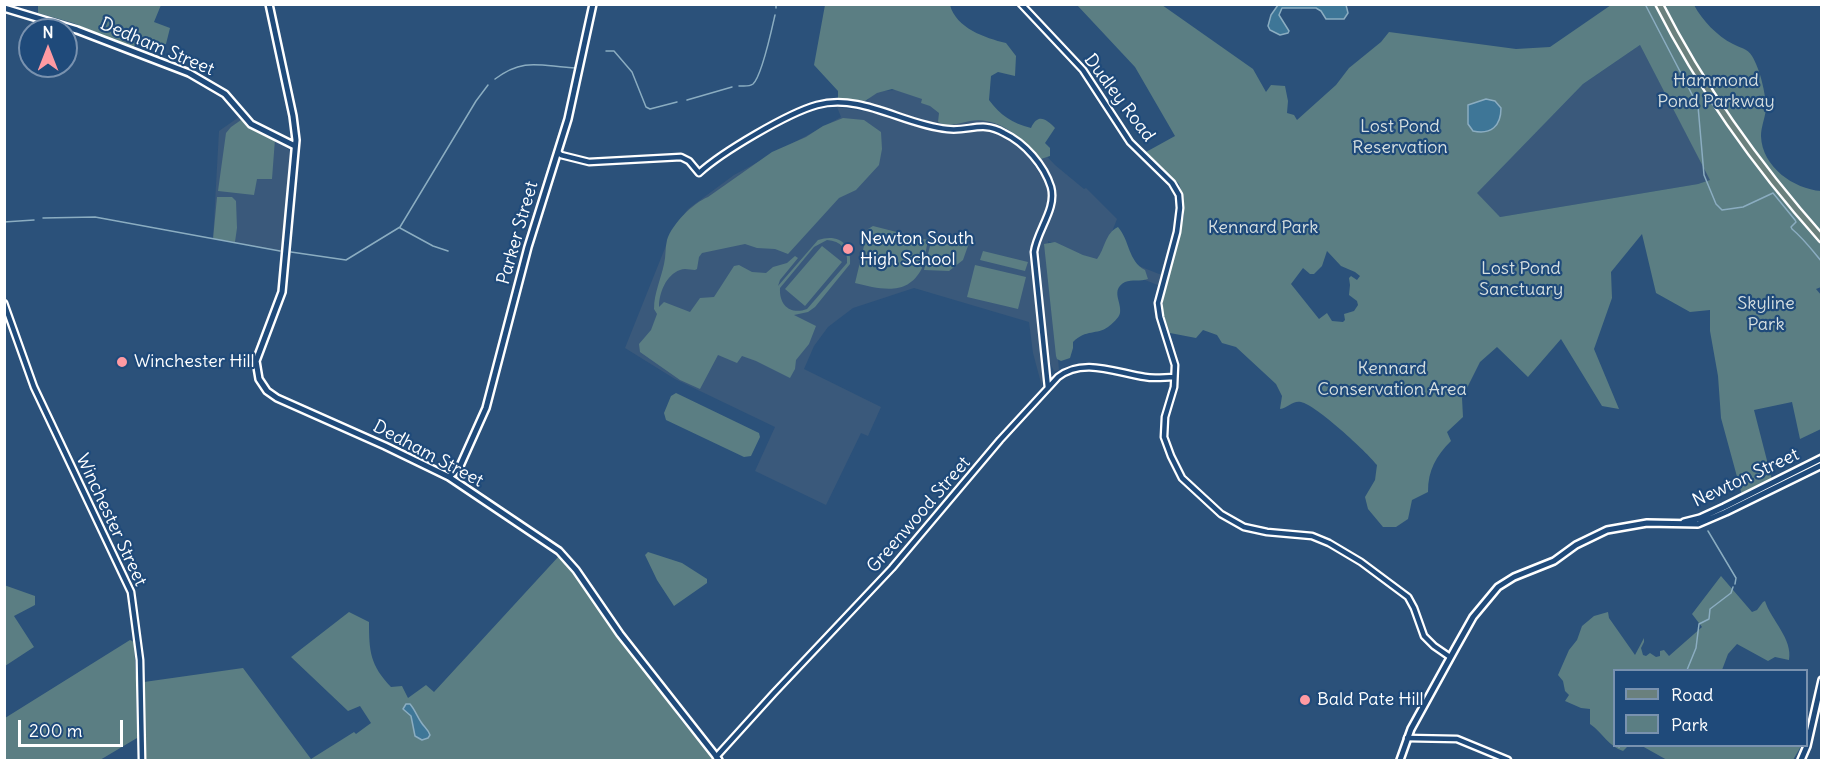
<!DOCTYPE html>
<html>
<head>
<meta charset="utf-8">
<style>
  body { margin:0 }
  #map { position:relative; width:1826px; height:765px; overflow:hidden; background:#2b517a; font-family:Delius,sans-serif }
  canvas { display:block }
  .frame { position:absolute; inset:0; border:6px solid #fff; pointer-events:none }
  .legend { position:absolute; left:1613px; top:669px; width:195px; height:78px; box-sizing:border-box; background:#1f4a7a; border:2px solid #7992af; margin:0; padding:8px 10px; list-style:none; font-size:18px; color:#fff }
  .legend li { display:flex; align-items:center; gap:12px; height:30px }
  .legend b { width:30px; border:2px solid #7992af }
  .north { position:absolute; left:18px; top:18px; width:60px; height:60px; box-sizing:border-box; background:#1f4a7a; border:2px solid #7992af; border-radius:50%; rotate:0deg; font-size:16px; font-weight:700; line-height:24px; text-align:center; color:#fff }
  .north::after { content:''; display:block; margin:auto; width:21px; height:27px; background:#ff9aa2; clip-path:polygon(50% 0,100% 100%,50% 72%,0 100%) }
  .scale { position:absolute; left:18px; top:720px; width:105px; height:27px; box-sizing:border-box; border:3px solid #fff; border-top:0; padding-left:8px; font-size:18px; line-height:21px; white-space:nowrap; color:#fff; -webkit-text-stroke:4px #1f4a7a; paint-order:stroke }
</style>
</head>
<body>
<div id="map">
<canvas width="1826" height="765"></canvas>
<div class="frame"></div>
<ul class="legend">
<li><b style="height:8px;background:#6a807d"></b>Road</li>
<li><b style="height:16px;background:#5b7e83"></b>Park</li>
</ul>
<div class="north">N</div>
<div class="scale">200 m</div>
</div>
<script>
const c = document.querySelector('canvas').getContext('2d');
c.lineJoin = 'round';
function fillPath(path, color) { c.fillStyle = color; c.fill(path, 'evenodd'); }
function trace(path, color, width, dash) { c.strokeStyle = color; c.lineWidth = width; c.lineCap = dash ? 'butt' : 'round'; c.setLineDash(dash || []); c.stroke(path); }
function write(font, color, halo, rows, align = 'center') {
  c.font = font + ' Delius,sans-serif'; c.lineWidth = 4.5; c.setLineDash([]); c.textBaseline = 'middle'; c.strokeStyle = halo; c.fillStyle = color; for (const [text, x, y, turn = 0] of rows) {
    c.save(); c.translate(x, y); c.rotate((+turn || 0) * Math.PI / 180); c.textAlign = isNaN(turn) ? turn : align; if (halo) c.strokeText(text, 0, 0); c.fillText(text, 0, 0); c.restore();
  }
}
fillPath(new Path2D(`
  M1640,45L1711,180L1698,184L1500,217L1476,193L1583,84Z
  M905,89L1024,132L1055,165L1084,189L1086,188L1117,219L1104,252L1159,274H1164L1160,286L1048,241L1059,370L1054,371L1049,361L1038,255L1041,238L1056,204L1053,182L1043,164L1026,144L998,125L981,122L957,127L945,126L866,103L873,92Z
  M837,107L870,112L945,134H958L980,130L996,132L1009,139L1028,156L1047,185L1049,199L1046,210L1034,234L1031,253L1044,377L1040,391L1041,383L1033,353L1029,322L914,288L853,308L828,327L814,346L804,369L881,407L868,436L861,433L826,505L755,471L775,427L675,379L625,348L671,233L688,209L734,175L841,117Z
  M239,117L252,129L281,142L290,151L282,252L213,239L219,131Z`), '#3a597b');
fillPath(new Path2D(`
  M38,5H161L154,22L170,28L166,44L163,45L144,39L138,40L133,48L73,23L38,13Z
  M825,5H950C956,28 985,38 1006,43L1016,56L1015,76L998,72L991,76L989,100C1000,115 1012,123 1031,128C1038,113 1046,119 1055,128L1045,143L1050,148V156L1041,159C1023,139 999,116 970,121C958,123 949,128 938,122L939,113L930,106L921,103L922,99L892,89L877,93L865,101L838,99V91L814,65Z
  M1077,5H1162L1253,69L1266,92L1271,85L1285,86L1288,101L1287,113L1294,115L1297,120L1336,85L1349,68L1381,42L1389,32L1516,49L1550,47L1611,5H1694C1702,20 1717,36 1733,44C1740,48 1747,48 1752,56C1760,69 1766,94 1766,109C1765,118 1761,127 1761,136C1762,167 1794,189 1821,191V287L1816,289L1822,296L1821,429L1800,439L1792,402L1754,410L1772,480L1742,495L1721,418L1718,376L1710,331V310L1690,312L1656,293L1642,234L1611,272L1612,298L1594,349L1619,409L1602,406L1561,339L1528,377L1497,347L1480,362L1462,398L1463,417L1447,432L1451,441C1436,456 1428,470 1428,492L1412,500L1408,519L1396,527H1383L1368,509L1365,497L1375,480L1377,465C1367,452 1316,405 1301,402C1293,400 1288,408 1280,409L1282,396L1276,384L1236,347L1222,343L1217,335L1203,330L1196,338L1170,333L1163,313V291L1172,266L1184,215V200L1179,184L1146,152L1175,136L1135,67ZM1640,45L1710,180L1698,184L1500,217L1477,193L1583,84ZM1327,251L1341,266L1355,272L1360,276L1357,280L1351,276L1349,278L1350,285L1349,295L1357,301L1358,305L1354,311L1344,314L1345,320L1343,322L1332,321L1327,313L1319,319L1291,284L1303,268L1310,274H1314L1322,266Z
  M843,118L864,120L881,132L882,149L879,165L856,190L839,198L788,254L775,249L757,248L745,244L702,253L699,257L697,269L695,270C690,270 685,268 680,270C666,275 659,293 659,307L664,302L690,312L700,298L714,297L734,266L739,265L752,272L766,273L773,267L787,263L795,256L798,258L780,280L778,286L818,240C838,233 852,244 850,264L815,307L808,312L794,315L816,326L809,344L796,360L795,369L790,378L756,361L742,356L737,363L718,355L700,389L680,380L640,352L639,344L651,330L657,314L654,309C654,293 661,279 664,264C666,256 665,248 667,240C672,224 693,203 708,197L772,152L806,137L823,126ZM827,240C841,241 848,249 847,263L807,309C791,315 779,306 780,288L814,247Z
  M241,120L252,129L275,139L272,179H257L254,195L218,191L226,133L231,127Z
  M217,197H232L236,201L237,228L235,242L213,239Z
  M873,226L928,240C926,249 925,260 922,268C908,297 880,289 855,283L868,229Z
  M1118,227C1130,241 1128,261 1145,270L1148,279C1140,282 1132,279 1125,282C1110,290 1122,302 1120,313C1119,318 1112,324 1108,327C1097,335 1086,329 1073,342V348L1070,358L1061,361L1057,359L1056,356L1044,244L1055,242L1083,255L1097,259C1105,249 1105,233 1118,227Z
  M933,234L969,243L963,260L949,271L924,270Z
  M822,246L842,262L805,306L785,289Z
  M983,251L1028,262L1025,271L980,260Z
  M975,265L1026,277L1018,309L967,297Z
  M676,393L759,433L760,437L751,456L744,457L666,420L664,413L671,396Z
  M648,552L682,563L707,579V583L674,606L657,580L645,555Z
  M559,556L569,566L613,630L647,673L681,720L714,760H146L144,682L243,668L311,759L354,732L356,734L371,723L360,706L348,711L291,657L349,612L369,622C369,651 370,665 391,687L402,686L408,698L426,685L434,692Z
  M1721,576L1752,612L1757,610L1763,602L1765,601C1771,620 1793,639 1789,660L1775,657L1768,661L1737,644L1728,654L1722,670H1614V746H1628L1623,751C1609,747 1603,733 1590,724V709L1581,708L1565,701L1569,695L1565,691L1563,681L1558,675L1569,650L1577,640L1582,626L1594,616L1608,612L1609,618L1635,655L1644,638V642L1641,648L1643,655L1646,656L1650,653L1656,657L1660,656V651L1664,650L1669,656L1702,627L1692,614Z
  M4,585L35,596V605L14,616L34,647L5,666Z
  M130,640L134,642L136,678L137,738L100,760H5V718Z
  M1642,746H1801L1793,760H1667Z`), '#5b7e83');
const water = new Path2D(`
  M1278,5H1346L1348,13L1344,19H1326L1321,11L1316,8H1282L1279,15L1289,31L1288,33L1280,35L1270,30L1268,26L1271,15Z
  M1486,99L1495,101L1501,108C1501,126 1491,135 1473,131L1468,124V105Z
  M406,704H410C415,710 417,716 421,722C424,727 428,729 430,735L428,738L422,740L415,736L411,716L403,709Z`);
fillPath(water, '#3e7697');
trace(water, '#8badc1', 1.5);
trace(new Path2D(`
  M1645,4L1698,106L1704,175L1716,204L1722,210L1743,207L1773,193L1795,220L1796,222L1791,227L1792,229C1804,239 1812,250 1822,262
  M776,8V4
  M606,51H614L632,72L646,107L650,109L677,102
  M495,79C525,56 543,67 576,68
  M739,86C744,86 749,87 753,84C762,76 772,28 775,15
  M687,100L732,87
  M43,218L95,217L280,251
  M4,222L34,220
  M400,228L433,246L448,251
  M291,252L346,260L400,227L476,101L488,85
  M1708,531L1736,578L1735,584
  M1687,670L1696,648L1699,624L1709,619L1710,609L1731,593L1733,587
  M1619,747L1620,746`), '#8badc1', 1.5);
const tertiary = new Path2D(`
  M1021,4L1083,70L1130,142L1172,183L1179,195L1180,208L1177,232L1158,303L1160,317L1175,365L1174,387L1165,417L1164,437L1171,456L1182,478L1221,514L1244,527L1267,532L1312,536L1329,543L1361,562L1408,597L1414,608L1424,636L1434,646L1450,657
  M558,152L561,155L589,162L681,157L689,161L699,173C722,152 788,113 817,105C861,93 904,125 947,129C969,132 982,120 1004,133C1025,143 1044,165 1051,187C1057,209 1037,230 1034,252L1048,388
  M4,303L34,387L131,592L140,660L142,760
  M1407,738L1457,739L1508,760
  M716,757L774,693L892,568L1000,440L1058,377C1083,357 1117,373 1145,377C1155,379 1165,377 1174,377`);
const secondary = new Path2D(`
  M269,4L293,116L296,140L282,292L256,361L259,379L267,391L277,398L385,446L449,477L559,551L576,570L620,634L719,760
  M4,8L77,30L189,73L225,94L251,124L295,146
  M449,477L460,466L486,408L528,247L568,119L593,4
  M1684,522L1700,518L1724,507L1822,458
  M1400,760L1411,729L1455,649L1473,617L1498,587L1514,577L1554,561L1576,545L1607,530L1647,523L1698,524L1726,512L1822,465
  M1801,760L1807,746L1822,680`);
const primary = new Path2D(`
  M1659,4C1703,91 1758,167 1822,239`);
trace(tertiary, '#fff', 9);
trace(secondary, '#fff', 10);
trace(primary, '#fff', 10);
trace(tertiary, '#1f4a7a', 4.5);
trace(secondary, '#1f4a7a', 5);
trace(primary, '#6a807d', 5);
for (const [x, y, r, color] of [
  [848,249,6,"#ff9aa2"],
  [122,362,6,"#ff9aa2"],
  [1305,700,6,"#ff9aa2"]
]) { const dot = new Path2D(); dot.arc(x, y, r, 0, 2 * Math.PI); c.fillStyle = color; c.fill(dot); trace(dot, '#1f4a7a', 2); }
write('18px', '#fff', '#1f4a7a', [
  ["Dedham Street",157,47,23],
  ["Dudley Road",1119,98,53],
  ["Parker Street",518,233,-74],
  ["Dedham Street",428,454,28],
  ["Newton Street",1746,478,-25],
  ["Greenwood Street",919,515,-49],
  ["Winchester Street",111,520,65]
]);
write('18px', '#d6dfe0', '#1f4a7a', [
  ["Hammond",1716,81],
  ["Pond Parkway",1716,102],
  ["Lost Pond",1400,127],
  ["Reservation",1400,148],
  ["Kennard Park",1263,228],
  ["Lost Pond",1521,269],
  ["Sanctuary",1521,290],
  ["Skyline",1766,304],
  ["Park",1766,325],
  ["Kennard",1392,369],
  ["Conservation Area",1392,390]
]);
write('18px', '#fff', '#1f4a7a', [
  ["Newton South",860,239],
  ["High School",860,260],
  ["Winchester Hill",134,362],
  ["Bald Pate Hill",1317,700]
], 'left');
</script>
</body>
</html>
